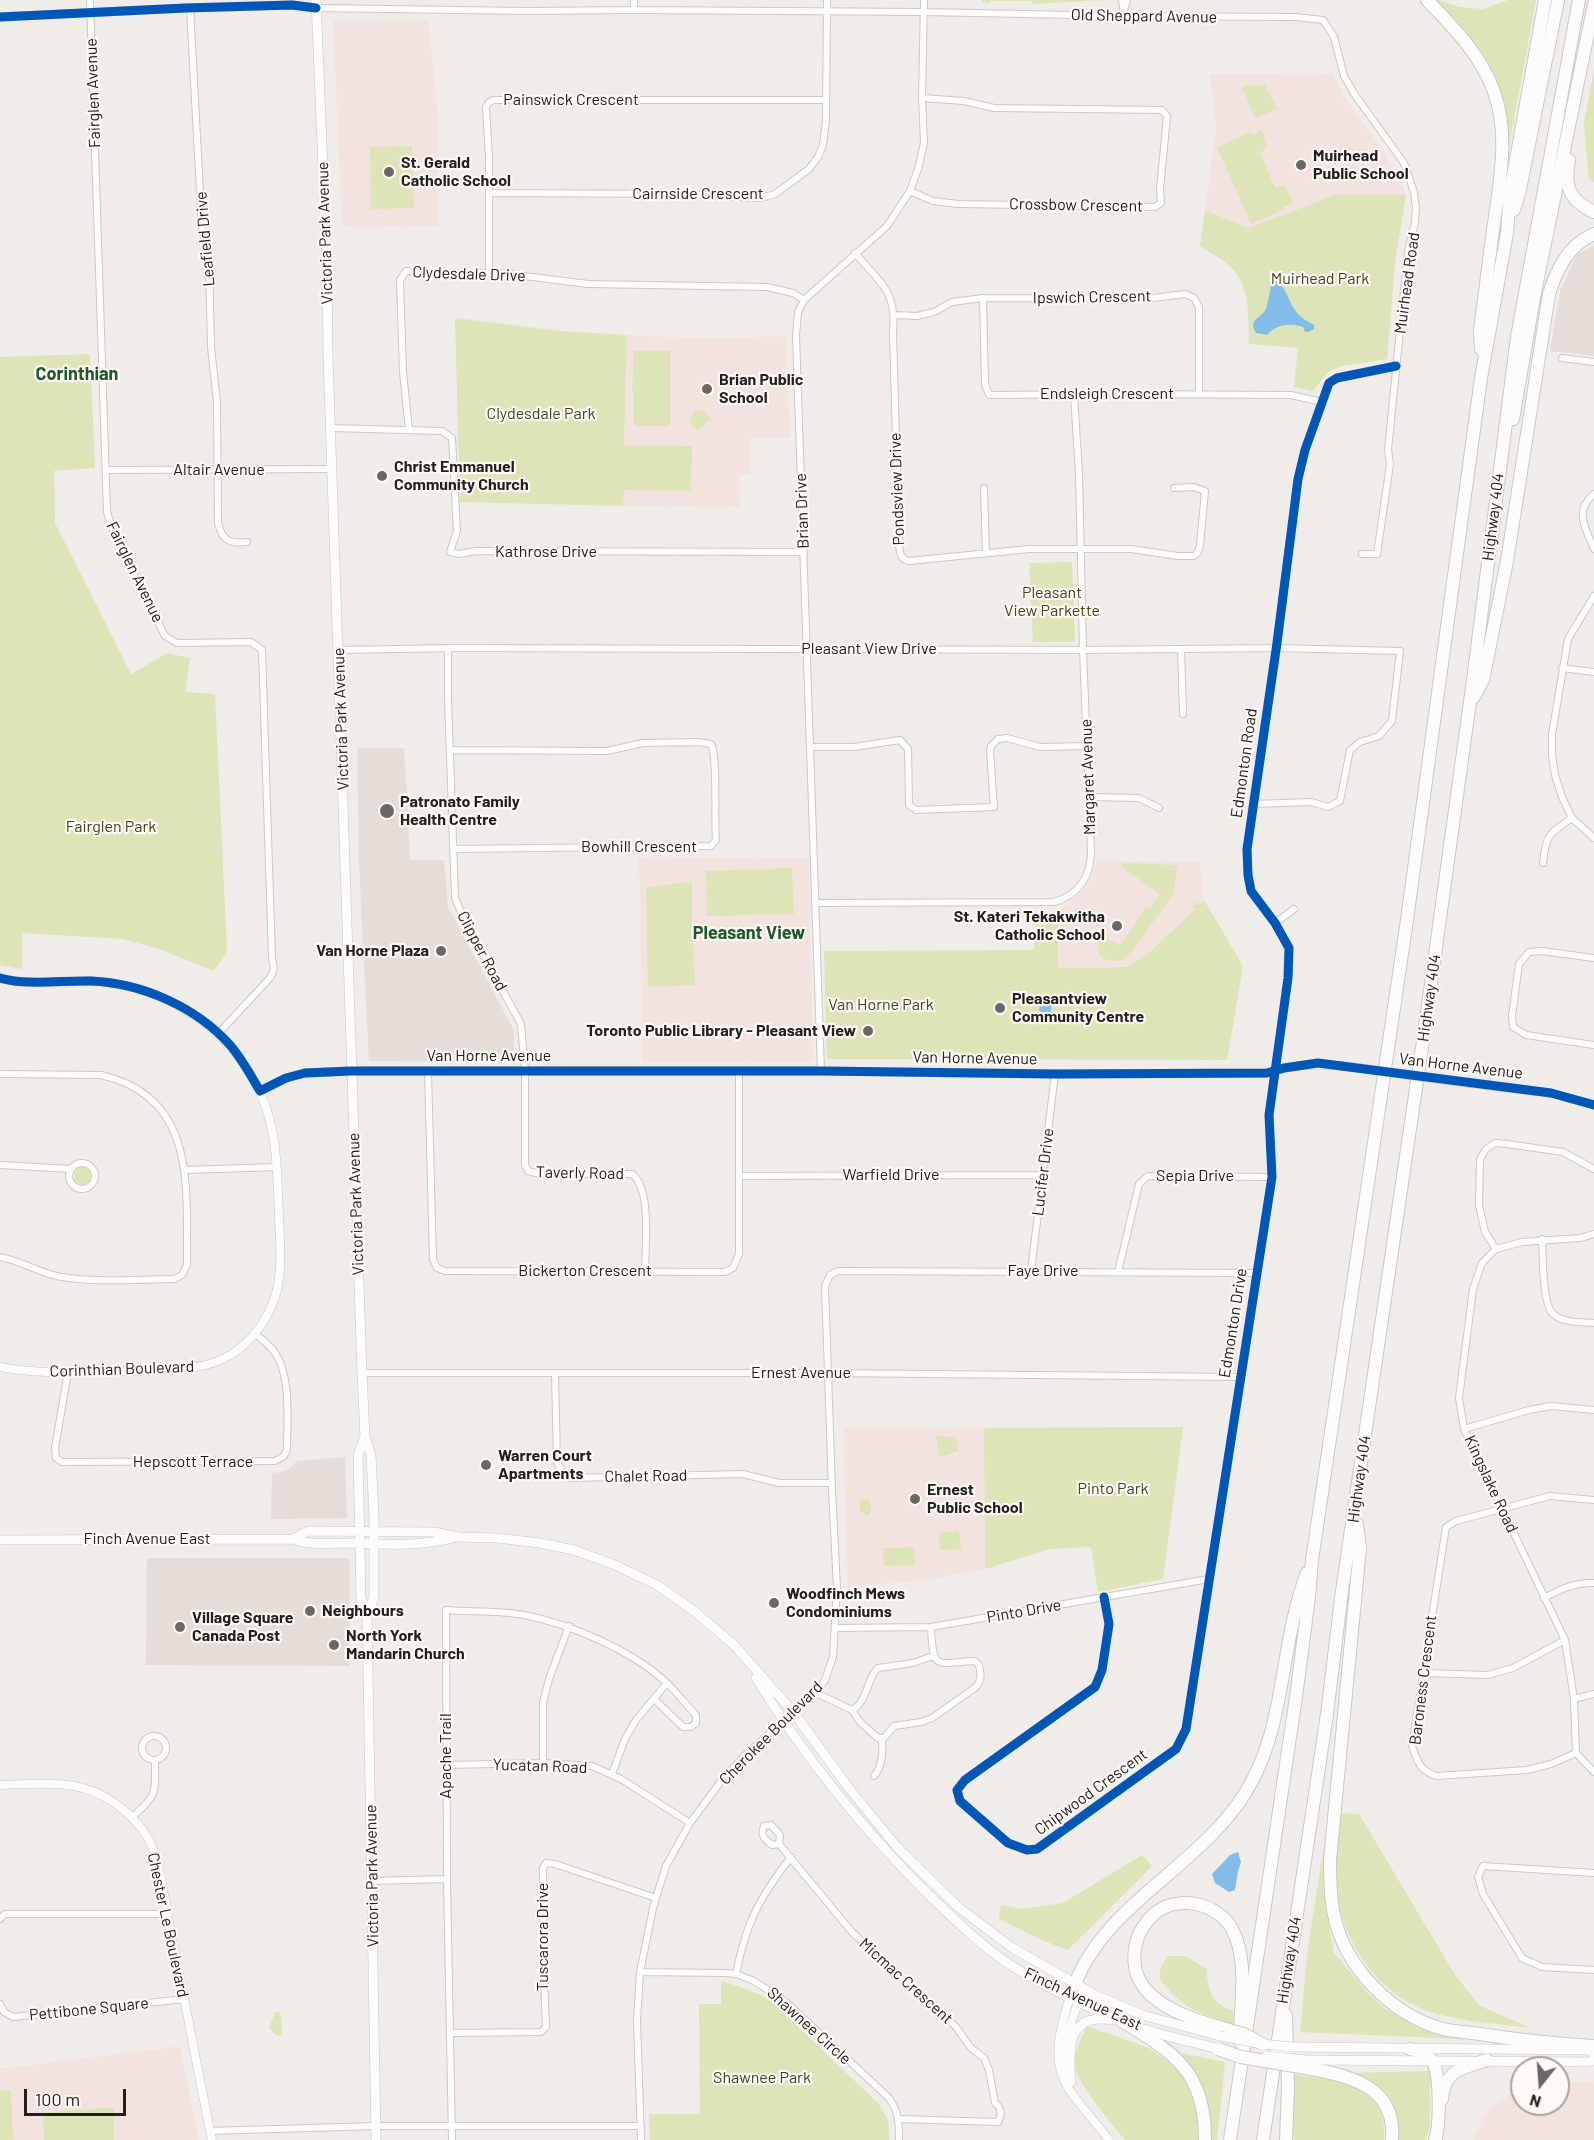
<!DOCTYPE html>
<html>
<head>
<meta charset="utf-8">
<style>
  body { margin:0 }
  #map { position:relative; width:1594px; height:2140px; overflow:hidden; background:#efece9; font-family:Barlow,sans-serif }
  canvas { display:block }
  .north { position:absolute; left:1510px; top:2056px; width:60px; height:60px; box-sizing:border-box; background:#fef9f5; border:2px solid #a6a29f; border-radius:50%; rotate:197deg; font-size:16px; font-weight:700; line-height:24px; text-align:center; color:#22201f }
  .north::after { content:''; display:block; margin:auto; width:21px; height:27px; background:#6a6766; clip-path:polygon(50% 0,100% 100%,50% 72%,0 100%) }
  .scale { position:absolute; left:24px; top:2089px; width:102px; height:27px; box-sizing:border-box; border:3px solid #22201f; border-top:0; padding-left:8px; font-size:18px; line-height:21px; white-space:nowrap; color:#22201f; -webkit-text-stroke:4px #fef9f5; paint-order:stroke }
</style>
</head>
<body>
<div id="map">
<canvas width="1594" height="2140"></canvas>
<div class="north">N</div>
<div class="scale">100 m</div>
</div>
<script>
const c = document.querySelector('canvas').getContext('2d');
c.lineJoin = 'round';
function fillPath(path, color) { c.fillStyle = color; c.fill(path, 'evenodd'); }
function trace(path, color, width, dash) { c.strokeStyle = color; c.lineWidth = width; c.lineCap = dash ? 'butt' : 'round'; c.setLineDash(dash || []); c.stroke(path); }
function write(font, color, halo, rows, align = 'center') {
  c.font = font + ' Barlow,sans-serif'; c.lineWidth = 4.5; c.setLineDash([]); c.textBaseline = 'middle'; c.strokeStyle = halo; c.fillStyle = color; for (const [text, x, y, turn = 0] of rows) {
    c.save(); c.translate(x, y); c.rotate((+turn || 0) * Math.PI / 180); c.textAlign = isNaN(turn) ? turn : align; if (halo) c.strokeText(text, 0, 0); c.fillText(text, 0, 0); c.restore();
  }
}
fillPath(new Path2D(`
  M1594,245V356L1550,351L1560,291L1577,255Z
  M357,748H404L410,860H444L448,907L514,1030V1062L369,1061L359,861Z
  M345,1457L347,1518L271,1519L272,1473L286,1471L297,1461Z
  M147,1558H349L350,1666L146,1665Z`), '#e5ddd7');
fillPath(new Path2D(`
  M428,20L438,117L439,226L342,227L333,21Z
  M1333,73L1343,96L1382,149L1401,182L1406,195H1335L1248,228L1205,210L1216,127L1210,74Z
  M627,335L711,339L786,336L790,438H750V474L739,475L740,507L623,506Z
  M639,857L809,859L813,1062L642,1061Z
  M1097,861L1200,862L1204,900L1153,949L1128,967L1058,968V912L1087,887Z
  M843,1427L984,1428L985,1569L933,1579L848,1587Z
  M180,2046L199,2140H0V2068H11Z
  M1594,2081V2140H1472L1490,2108L1509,2095L1522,2092V2104H1558V2084Z`), '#f3e3de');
fillPath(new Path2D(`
  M953,0H1104L1032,4V1H990V3L982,2V0Z
  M1432,0H1439L1459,7L1483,9L1508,0H1536L1508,151C1505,127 1504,99 1495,76C1483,45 1455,23 1432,0Z
  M1594,70V182L1589,180L1584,123Z
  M1265,85L1277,109L1255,118L1242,86Z
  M1260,130L1262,131L1267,147L1260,153L1275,188L1284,185L1293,201L1289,207L1283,205L1285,209L1251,224L1217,147L1251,132L1253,136Z
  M412,146L414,208L371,209L370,147Z
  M1335,195H1406L1395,262L1387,359L1342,366L1328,372L1313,391L1294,387L1298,348L1249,344C1248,319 1251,286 1231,268C1223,259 1210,253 1200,246L1205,210L1248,228Z
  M455,318L561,331L627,335L624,445L692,446L691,491L624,490L623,506L460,502Z
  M634,351H670V426H634V391H632Z
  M90,354L95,468L54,471L55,523L131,674L167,653L190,658L185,692L215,694L227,952L214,971L162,950L123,939L22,933V969L0,965V357Z
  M704,410L710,419L698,431L690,423L694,411Z
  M1072,562L1075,642H1033L1029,563Z
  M1122,863L1177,865L1174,893L1131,952L1121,961L1107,960L1099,955L1097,932L1120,946L1146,907L1150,909L1160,894L1123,868Z
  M792,868L794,914L707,916L706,871Z
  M692,881V929L695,985L648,987L646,888Z
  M1204,900L1243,966L1227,1060L827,1059L824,951L1034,950L1037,914L1058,912V968L1128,967L1153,949L1195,909L1192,906L1198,902L1200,904Z
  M74 1176a9 9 0 1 1 18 0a9 9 0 1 1-18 0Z
  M1183,1427L1163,1579L1098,1592L1091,1547L1050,1549L985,1569L984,1428Z
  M936,1436L955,1437L959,1451L940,1457Z
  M868,1499L871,1507L870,1514L867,1516L860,1510V1500Z
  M959,1531L961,1549L940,1550L939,1533Z
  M914,1547L915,1565L884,1566L883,1548Z
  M1338,1813L1359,1814L1455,1975L1480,2006L1531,2028C1500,2024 1467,2022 1437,2014C1380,1999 1342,1942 1335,1886C1333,1862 1337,1836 1338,1813Z
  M1326,1834L1329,1835L1325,1903L1334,1953L1367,1992L1385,2009L1418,2027L1461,2039L1300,2032L1308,1947Z
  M1142,1855L1152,1866L1068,1950L1044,1941L999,1919L1001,1905L1022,1909L1063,1903Z
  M1168,1956H1186L1206,1969C1209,1991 1210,2003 1233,2010V2024C1199,2013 1179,2008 1159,1977L1161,1967Z
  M721,1981L738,1986L768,1998L880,2105L888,2120L889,2140H650L649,2114H700L699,2004H721Z
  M275,2012H279L281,2015L282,2033L280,2036L276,2035L269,2028Z
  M1087,2026L1149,2048L1178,2069L1190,2082L1199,2129L1198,2140H1125C1113,2125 1073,2079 1074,2062C1075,2049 1082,2037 1087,2026Z
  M1180,2053L1225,2062L1217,2140H1210C1213,2105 1199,2081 1180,2053Z
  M1430,2071V2127L1425,2140H1397C1403,2117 1390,2091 1369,2080C1363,2076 1354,2075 1346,2073Z
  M1294,2075C1337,2080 1389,2081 1384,2140H1294L1292,2119Z
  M11,2090L13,2140H0V2091Z
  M114,2107V2140H44L43,2113Z`), '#dde4b7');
fillPath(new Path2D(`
  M1272,279C1286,284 1287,299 1295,310C1299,317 1307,321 1314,325V329L1308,332H1305L1303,327C1290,323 1277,324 1267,335L1256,333C1248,318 1260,320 1266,309C1268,304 1271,286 1272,279Z
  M1039,999H1051V1023H1040Z
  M1238,1852L1241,1862L1238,1871L1235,1890L1229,1892L1215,1883L1212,1874L1230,1855Z`), '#83bce6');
const minor = new Path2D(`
  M90,0L107,512L114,534L165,636L177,643L251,642L262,650L272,958C274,967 275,971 269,979L218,1034
  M1122,0L1124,16
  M190,8L202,229L209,261L211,347L217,403L218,523C222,540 229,544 247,542
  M316,8L527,11L634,10L924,12L1124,16L1296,17L1323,20L1334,37L1344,76L1355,95L1404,163L1414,192L1416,209L1415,222L1408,251L1388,450L1390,464L1377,554H1362
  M634,10V0
  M1124,10L1127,0
  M910,191L933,201L958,204L1155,207L1161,203L1160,189L1167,116L1162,110L994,108L964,101L922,98
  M490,193L687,194L761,198L775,194L809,169L818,157L823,145L826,121L827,0
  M855,253C880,283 897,290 893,333L899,546C900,554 901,559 909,561L1029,549H1131L1178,556H1194L1198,552L1200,545L1205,491L1194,487L1174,488
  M489,272V158L486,108L488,103L493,100H826
  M983,298L985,384L989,395L1122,394L1291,395L1322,402
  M895,315L917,316L934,312L952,302L983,298L1145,299L1185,294L1194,298L1199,307V394
  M1562,358L1594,362
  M331,428L442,431L452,438L457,531L450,552L459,554L476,551L804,552
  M409,430L403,372L400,280L406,271L426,273H501L588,284L767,287L793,293L804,300
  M106,470L333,469
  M984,488L986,553
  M1594,494C1573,511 1586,529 1594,549
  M1594,596L1568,639L1552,734V755L1555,775L1562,797L1572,818L1594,838
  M448,648V698L455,898L465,922L521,1024L525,1071V1165L528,1171L540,1174H632C652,1189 645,1247 645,1271
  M1181,649L1183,714
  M339,650L455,648L1083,650L1276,648L1400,651L1392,721L1379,736L1360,742L1350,750L1340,801L1328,807L1311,802L1254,804
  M1562,668L1594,672
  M810,747H854L900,740L908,749L909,805L916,810L994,807L990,751L991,746L998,739L1007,738L1040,747L1088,746
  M450,750L607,751L643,743L698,742L711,744C718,756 714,821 716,840L711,846L453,849
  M1089,797L1139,798L1159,808
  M1543,863C1546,834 1549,834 1572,818
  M815,903L1054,902C1079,895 1091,876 1091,851L1083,650L1079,473L1074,395
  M1275,923L1294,909
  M1594,958L1542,951L1529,952L1519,964L1512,1016L1513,1027L1526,1035L1594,1045
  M428,1071L433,1259L437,1268L445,1271L725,1272L733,1268L739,1254V1071
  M821,1071L796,336L798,312L804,300L887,226L910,191L918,169L924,143L922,98L924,0
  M0,1074L101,1075C198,1097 186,1188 187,1265L182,1275L174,1279C139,1279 97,1283 62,1277C41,1274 22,1261 0,1257
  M69 1176a13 13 0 1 1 26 0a13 13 0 1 1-26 0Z
  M0,1165L71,1169
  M186,1170L277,1167
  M739,1176L1042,1175
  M1594,1234L1580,1238L1522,1242L1496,1249L1482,1263L1473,1289L1459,1398L1464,1429L1565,1640L1574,1699L1576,1753L1594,1772
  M1542,1239C1543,1256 1542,1303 1553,1314C1563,1323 1581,1322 1594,1323
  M1496,1249L1485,1232L1479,1205L1480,1159L1486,1149L1495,1143L1507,1144L1563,1152L1594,1169
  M1031,1271L1055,1074
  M1118,1272L1139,1184L1148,1176L1272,1177
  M68,1372L55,1448L56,1458L62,1462L275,1461L284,1456L287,1450C287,1421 292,1374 273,1350C268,1344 261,1339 256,1334
  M362,1373H828L1240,1377
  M555,1373L557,1462L563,1473L569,1478L743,1474L779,1483H832
  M1464,1429L1529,1410L1551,1406L1594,1410
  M1104,1597L1109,1624L1102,1670L1095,1687L965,1780L957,1790L960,1801L1008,1843L1027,1850L1037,1849L1176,1749L1186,1729L1272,1177L1269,1115L1288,978L1289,948L1275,923L1251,891L1248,875L1247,849L1277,643L1298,479L1305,450L1329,383L1337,378L1396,366
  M1544,1598C1561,1589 1575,1582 1594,1583
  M836,1628L931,1627L1209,1579
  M1424,1673L1488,1675L1513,1668L1565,1640
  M816,1693L852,1710L860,1722L878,1738H884L894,1726L921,1722L932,1718L976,1687C982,1680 981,1674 979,1665L975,1661C935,1663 933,1672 931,1627
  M1574,1699L1594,1694
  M852,1710C868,1702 866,1679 878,1668L913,1663L933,1656
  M142 1748a12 12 0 1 1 24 0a12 12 0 1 1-24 0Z
  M1576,1753L1551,1764L1527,1770L1436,1776C1420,1771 1417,1761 1412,1746L1446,1527L1456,1521L1550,1496L1594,1500
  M543,1763V1703L549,1679L569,1626
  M446,1765L543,1763L592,1766L621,1779L690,1823
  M612,1774L625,1739L636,1720L667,1683
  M874,1776C882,1768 884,1749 881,1738
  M132,1817C158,1795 155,1793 155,1760
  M779,1844L772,1845C764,1838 760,1836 764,1826L771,1825L780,1835L779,1844L852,1932L907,1984L938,2009L956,2027L971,2048L984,2058L989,2070L995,2103L999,2107L1001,2114L998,2122L899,2119
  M1594,1873L1483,1866L1478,1877L1483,1894L1522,1958L1542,1967L1594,1970
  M372,1881L447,1879
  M0,1919L5,1914H168
  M640,1972L726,1973L736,1974L754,1981L786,2002L889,2098C899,2112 899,2123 899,2140
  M736,1974C746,1923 759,1898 791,1857
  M0,2004L4,2012L13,2017L185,1999
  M450,2033L541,2032L546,2027L543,1954V1868L546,1863L555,1864L656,1898
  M210,2131L376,2126H641
  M452,2140L447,1879L446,1610C471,1612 499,1610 524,1615C571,1624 633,1651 668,1684C678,1694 686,1705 696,1715V1723L691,1727H683L654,1699
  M641,2140L637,2021L640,1972L653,1908L666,1866L690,1823L722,1780L745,1755L816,1693L825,1680L833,1657L837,1588L832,1490L825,1286L830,1275L838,1271L1256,1273`);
const tertiary = new Path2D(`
  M0,17L185,8L292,5L316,8
  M0,978C29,986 60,981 90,981C126,982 163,995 192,1014C221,1033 246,1061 260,1092C278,1131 277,1174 279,1216C280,1243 283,1271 275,1297C267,1321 253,1340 232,1354C220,1362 204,1366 190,1368C168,1372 144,1370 122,1371C82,1372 40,1375 0,1367
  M1436,1079L1551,1093L1594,1105
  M260,1091L286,1078L305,1073L351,1071H821L1055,1074L1267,1073C1301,1062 1325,1064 1360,1068
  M0,1785C34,1784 73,1779 103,1796C123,1807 141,1824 151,1844C162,1871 166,1909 172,1938C186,2005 198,2073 212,2140
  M1070,1997C1062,2023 1052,2053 1064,2080C1071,2097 1097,2123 1109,2140
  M1068,2072C1059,2044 1075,2014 1083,1988`);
const secondary = new Path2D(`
  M316,0L327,264L328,356L362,1373L365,1437L371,1455L374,1517V1598L367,1613
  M365,1437L358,1455L361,1598L367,1613L376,2140
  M293,1539L308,1531L434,1532L458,1537L497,1538L540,1543L574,1550L615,1565L657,1585L694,1611L734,1645L794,1713L848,1787L896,1846L958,1907L1011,1947L1095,1995L1142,2015L1220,2036
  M0,1540L293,1539C311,1546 330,1543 349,1543C384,1544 422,1547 456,1537
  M756,1678C805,1758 865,1832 932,1898C957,1922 983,1947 1012,1966C1046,1987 1084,2006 1121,2021C1152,2034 1186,2040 1218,2049
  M1293,2047L1588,2050L1594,2053
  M1307,2060L1587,2062L1594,2060
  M1071,2082C1068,2049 1067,2012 1112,2020`);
const motorway = new Path2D(`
  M1427,0C1454,28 1481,55 1494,92C1510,135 1499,186 1493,230C1489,263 1484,297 1480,330L1481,349
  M1569,160C1564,187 1569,200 1594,212
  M1514,210L1519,194L1558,0
  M1513,419L1535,292L1594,4
  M1474,697L1483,680L1507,561L1549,294C1557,269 1568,245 1594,234
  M1357,1524L1360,1548L1330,1860C1330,1878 1330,1897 1334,1915C1345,1968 1392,2015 1443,2029C1455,2032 1468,2032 1480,2034C1518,2040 1556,2044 1594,2046
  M1075,1984C1106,1904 1198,1867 1244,1795C1287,1729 1279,1644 1307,1573
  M1286,2015L1288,2087L1286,2140
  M1122,2021C1175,2053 1205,2072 1205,2140
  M1229,2030C1202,2022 1172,2014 1151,1995C1127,1973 1130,1937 1153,1915C1176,1893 1218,1903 1232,1929C1250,1963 1239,2006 1240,2042
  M1410,2049C1417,2051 1426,2052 1431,2059C1441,2070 1440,2126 1435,2140
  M1306,2068C1348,2075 1397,2086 1392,2140
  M1442,2099C1445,2069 1463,2068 1487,2060
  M1230,2140L1296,1697L1309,1597L1312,1560L1406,927L1481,378L1507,233L1510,192L1545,0
  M1263,2140L1327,1714L1342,1591L1425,1027L1473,680L1517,337L1579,0`);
trace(minor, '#cbc8c6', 8);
trace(tertiary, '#cbc8c6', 9);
trace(secondary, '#cbc8c6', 10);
trace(motorway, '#cbc8c6', 14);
trace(minor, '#fdfcfc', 6);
trace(tertiary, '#fdfcfc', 8);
trace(secondary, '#fdfcfc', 9);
trace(motorway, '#fdfcfc', 12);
const tertiaryBridge = new Path2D(`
  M1360,1068L1436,1079`);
const secondaryBridge = new Path2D(`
  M1220,2036L1262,2044L1293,2047
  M1267,2056L1307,2060`);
const motorwayBridge = new Path2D(`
  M1229,2030L1244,2034L1262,2044
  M1218,2049L1241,2057L1306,2068`);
trace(tertiaryBridge, '#cbc8c6', 9, []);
trace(secondaryBridge, '#cbc8c6', 10, []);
trace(motorwayBridge, '#cbc8c6', 14, []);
trace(tertiaryBridge, '#fdfcfc', 8);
trace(secondaryBridge, '#fdfcfc', 9);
trace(motorwayBridge, '#fdfcfc', 12);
trace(new Path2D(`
  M0,17L185,8L292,5L316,8
  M0,978C30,986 61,980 91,981C142,983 196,1007 230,1045C242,1059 251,1076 260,1091L286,1078L305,1073L351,1071H821L1055,1074L1267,1073L1284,1068L1318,1063L1551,1093L1594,1105
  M1104,1597L1109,1624L1102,1670L1095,1687L965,1780L957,1790L960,1801L1008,1843L1027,1850L1037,1849L1176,1749L1186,1729L1272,1177L1269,1115L1288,978L1289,948L1275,923L1251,891L1248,875L1247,849L1277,643L1298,479L1305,450L1329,383L1337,378L1396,366`), '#0057b8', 9);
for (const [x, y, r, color] of [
  [1301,165,6,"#6a6766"],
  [389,172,6,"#6a6766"],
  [707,389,6,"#6a6766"],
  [382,476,6,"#6a6766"],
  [387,811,8,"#6a6766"],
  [1117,926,6,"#6a6766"],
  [441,951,6,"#6a6766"],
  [1000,1008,6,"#6a6766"],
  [868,1031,6,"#6a6766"],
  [486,1465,6,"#6a6766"],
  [915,1499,6,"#6a6766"],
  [774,1603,6,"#6a6766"],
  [310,1611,6,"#6a6766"],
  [180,1627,6,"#6a6766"],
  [334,1645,6,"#6a6766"]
]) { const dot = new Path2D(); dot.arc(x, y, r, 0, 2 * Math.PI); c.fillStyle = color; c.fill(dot); trace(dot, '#fef9f5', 2); }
write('16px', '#22201f', '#fef9f5', [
  ["Old Sheppard Avenue",1144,16,1],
  ["Fairglen Avenue",93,93,-92],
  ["Painswick Crescent",571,100],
  ["Cairnside Crescent",698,194],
  ["Crossbow Crescent",1076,205,1],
  ["Victoria Park Avenue",325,233,-92],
  ["Leafield Drive",205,239,-95],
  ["Clydesdale Drive",469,274,2],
  ["Muirhead Road",1407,283,-82],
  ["Ipswich Crescent",1092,297,-1],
  ["Endsleigh Crescent",1107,394],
  ["Altair Avenue",219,470],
  ["Pondsview Drive",897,489,-92],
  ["Brian Drive",802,511,-92],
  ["Highway 404",1493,517,-83],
  ["Kathrose Drive",546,552],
  ["Fairglen Avenue",135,572,64],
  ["Pleasant View Drive",869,649],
  ["Victoria Park Avenue",341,719,-92],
  ["Edmonton Road",1244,763,-82],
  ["Margaret Avenue",1088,777,-92],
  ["Bowhill Crescent",639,847],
  ["Clipper Road",482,951,62],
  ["Highway 404",1429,998,-82],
  ["Van Horne Avenue",489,1056],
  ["Van Horne Avenue",975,1058,1],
  ["Van Horne Avenue",1461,1066,7],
  ["Lucifer Drive",1043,1172,-83],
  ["Taverly Road",580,1173,1],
  ["Warfield Drive",891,1175],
  ["Sepia Drive",1195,1176],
  ["Victoria Park Avenue",356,1204,-92],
  ["Bickerton Crescent",585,1271],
  ["Faye Drive",1043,1271],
  ["Edmonton Drive",1233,1323,-81],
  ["Corinthian Boulevard",122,1369,-2],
  ["Ernest Avenue",801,1373],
  ["Hepscott Terrace",193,1462],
  ["Chalet Road",646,1476,-1],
  ["Highway 404",1359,1479,-82],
  ["Kingslake Road",1491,1484,65],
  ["Finch Avenue East",147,1539],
  ["Pinto Drive",1024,1611,-10],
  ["Baroness Crescent",1423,1680,-83],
  ["Cherokee Boulevard",771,1733,-45],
  ["Apache Trail",446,1756,-90],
  ["Yucatan Road",540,1766,2],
  ["Chipwood Crescent",1091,1792,-36],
  ["Victoria Park Avenue",372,1876,-91],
  ["Chester Le Boulevard",168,1925,78],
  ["Tuscarora Drive",543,1937,-90],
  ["Highway 404",1289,1960,-81],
  ["Micmac Crescent",906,1981,42],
  ["Finch Avenue East",1083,1999,25],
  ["Pettibone Square",89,2009,-6],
  ["Shawnee Circle",809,2026,42]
]);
write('bold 16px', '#22201f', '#fef9f5', [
  ["Muirhead",1313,156],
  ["Public School",1313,174],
  ["St. Gerald",401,163],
  ["Catholic School",401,181],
  ["Brian Public",719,380],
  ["School",719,398],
  ["Christ Emmanuel",394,467],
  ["Community Church",394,485],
  ["Patronato Family",400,802],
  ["Health Centre",400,820],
  ["St. Kateri Tekakwitha",1105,917,"right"],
  ["Catholic School",1105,935,"right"],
  ["Van Horne Plaza",429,951,"right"],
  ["Pleasantview",1012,999],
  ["Community Centre",1012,1017],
  ["Toronto Public Library - Pleasant View",856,1031,"right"],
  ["Warren Court",498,1456],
  ["Apartments",498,1474],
  ["Ernest",927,1490],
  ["Public School",927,1508],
  ["Woodfinch Mews",786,1594],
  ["Condominiums",786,1612],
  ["Neighbours",322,1611],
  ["Village Square",192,1618],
  ["Canada Post",192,1636],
  ["North York",346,1636],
  ["Mandarin Church",346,1654]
], 'left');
write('16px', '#3f451e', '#fef9f5', [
  ["Muirhead Park",1320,279],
  ["Clydesdale Park",541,414],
  ["Pleasant",1052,593],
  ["View Parkette",1052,611],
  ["Fairglen Park",111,827],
  ["Van Horne Park",881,1005],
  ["Pinto Park",1113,1489],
  ["Shawnee Park",762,2078]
]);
write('bold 18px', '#1b5929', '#fef9f5', [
  ["Corinthian",77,374],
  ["Pleasant View",749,933]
]);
</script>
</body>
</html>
